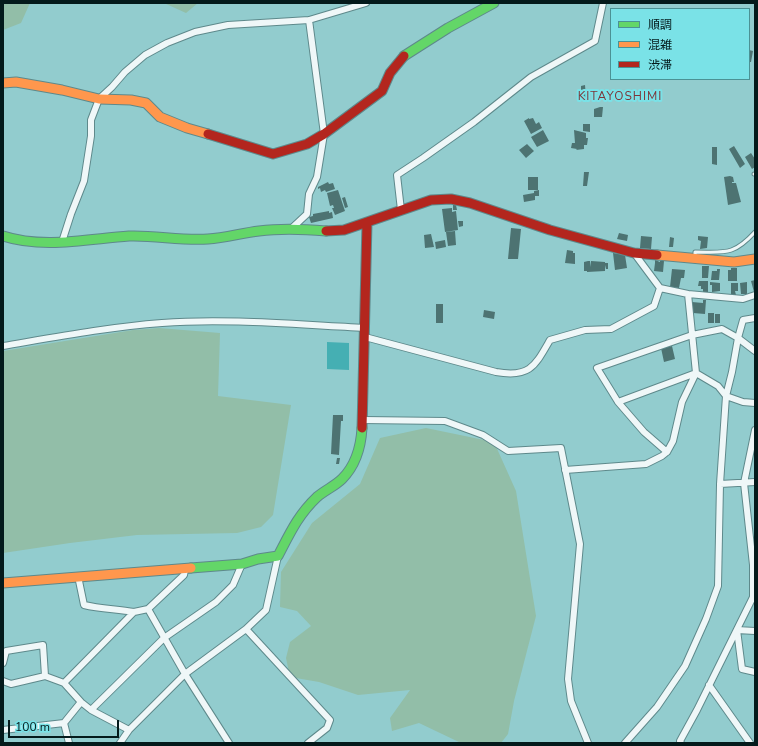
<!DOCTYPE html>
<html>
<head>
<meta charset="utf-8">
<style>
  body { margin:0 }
  #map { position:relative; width:758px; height:746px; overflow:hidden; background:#92ccce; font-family:"Nunito Sans","Noto Sans JP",sans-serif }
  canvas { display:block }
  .frame { position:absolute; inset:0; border:4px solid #041a1b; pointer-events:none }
  .legend { position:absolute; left:610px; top:8px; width:140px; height:72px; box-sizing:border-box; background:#7ae2e7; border:1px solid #4b9295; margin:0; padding:5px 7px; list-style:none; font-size:12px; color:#041a1b }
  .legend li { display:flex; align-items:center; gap:8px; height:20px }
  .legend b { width:20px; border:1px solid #4b9295 }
  .scale { position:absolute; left:8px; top:720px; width:111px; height:18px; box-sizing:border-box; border:2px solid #041a1b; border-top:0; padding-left:5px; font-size:12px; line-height:14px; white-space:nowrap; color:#041a1b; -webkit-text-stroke:3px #7ae2e7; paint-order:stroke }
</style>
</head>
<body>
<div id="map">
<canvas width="758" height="746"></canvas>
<div class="frame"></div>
<ul class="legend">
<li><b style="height:5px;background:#63d668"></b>順調</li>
<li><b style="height:5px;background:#ff974d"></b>混雑</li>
<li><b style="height:5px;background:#b3261e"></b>渋滞</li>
</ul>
<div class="scale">100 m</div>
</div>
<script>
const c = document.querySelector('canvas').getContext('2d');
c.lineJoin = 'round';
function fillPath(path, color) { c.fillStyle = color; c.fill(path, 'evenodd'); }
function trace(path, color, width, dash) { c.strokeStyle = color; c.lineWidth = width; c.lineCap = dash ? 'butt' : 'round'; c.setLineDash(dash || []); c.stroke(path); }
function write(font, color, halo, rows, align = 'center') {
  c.font = font + ' "Nunito Sans",sans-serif'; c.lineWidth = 4; c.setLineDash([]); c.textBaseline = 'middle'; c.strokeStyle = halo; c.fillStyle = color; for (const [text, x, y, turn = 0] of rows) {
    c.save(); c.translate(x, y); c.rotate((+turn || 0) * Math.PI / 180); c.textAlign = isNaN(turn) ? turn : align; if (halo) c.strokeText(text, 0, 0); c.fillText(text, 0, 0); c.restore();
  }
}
fillPath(new Path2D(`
  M3,3H30L21,23L3,30Z
  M164,3H198L186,13Z
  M159,328L220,333L218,396L291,405L273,515L261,527L237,533L137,535L70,543L3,553V351L133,330Z
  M426,428L494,442L516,491L536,616L514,701L508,734L501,743H461L419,723L392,731L390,718L410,690L358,695L319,682L290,677L286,658L290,642L311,626L297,611L280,607L281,572L312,523L360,484L380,438Z`), '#92bea8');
fillPath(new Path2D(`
  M327,342L349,343V370L327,369Z`), '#45afb3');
fillPath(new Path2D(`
  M749,50L753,51L751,62H749Z
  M585,85L586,98H581V86Z
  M600,107H603L602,117H594V109Z
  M529,118V119L533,118L536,124L539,122L542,128L531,134L524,121Z
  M583,124H590V132L583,131Z
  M543,130L549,141L537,147L531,137Z
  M574,130L586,133V138H588L587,145H584V149L576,150L577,149L571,148L572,143H575Z
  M527,144L534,151L526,158L519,150Z
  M734,146L745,164L740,168L729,149Z
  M712,147H717V165L712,164Z
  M751,153L755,159V167L752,169L745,157Z
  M584,172H589L587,186H583Z
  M730,176L733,177L734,182H732V183H736L741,202L728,205L724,177Z
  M528,177H538V190H528Z
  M328,182L329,184L333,183L335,189L326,192L325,190L321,192L320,188L318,189V187Z
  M338,190L345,211L335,215L332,208H334L333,205L330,206L327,193Z
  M539,190V196H535V200L524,202L523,195L534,193V191Z
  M345,197L348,207L345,208L342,198Z
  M453,205H456L457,210H453Z
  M452,208V212L456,211L458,230L445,232L442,209Z
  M329,211V213L332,212L333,218L311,223L309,217L313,216V214Z
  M458,221H463V226L459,227Z
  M511,228L521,229L518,259H508Z
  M455,231L456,245L448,246L446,232Z
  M619,233L628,235L627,241L617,239Z
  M431,234L434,247L425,248L424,235Z
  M641,236L652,237L651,249L640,248Z
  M698,236L708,237L707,248L700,249L701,241L698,240Z
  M670,237L674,238L673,247H669Z
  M445,240L446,247L436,249L435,242Z
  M567,250L573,251V253H575V264L565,263Z
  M613,253L625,255L627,268L615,270Z
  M655,260L660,262V261H664L663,272L654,271L655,263H658H655Z
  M588,261H590L591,267V261L605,262V263H608V269H606L605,265V271L587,272V271H584V262Z
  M702,266H709L708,278H702Z
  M731,268H737V281H728V270H731Z
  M672,269L685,270L684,278H681L679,288L670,287Z
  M717,269H720L719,280H711L712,271H717Z
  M755,280V291L754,292L751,281Z
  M699,281H708V293L703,292V289H701V286H698Z
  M710,282L720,283V291L712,292V285H710Z
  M747,282V294H741L740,283Z
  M731,283H738V291H735L736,295H731Z
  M703,300H706L705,314L693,313L692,302L703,303Z
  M436,304H443V323H436Z
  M484,310L495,312L494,319L483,317Z
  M708,313H714V323H708Z
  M715,314H720V323H715Z
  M672,346L675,359L664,362L661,348Z
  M333,415H343V421H341L339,455L331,454Z
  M337,458H340L339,464H336Z`), '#4d7372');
const lane = new Path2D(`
  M754,174H755
  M695,257V252C725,252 733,256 755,232`);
const street = new Path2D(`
  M401,210L397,175L423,158L474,122L531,77L595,41L603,3
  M292,228L307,214L309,194L317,177L324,134L309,20
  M62,242L71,214L84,181L91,136V120L99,99L112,87L125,72L145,55L167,43L195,32L228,25L309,20L366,3
  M660,288L688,294
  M365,337L496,372C530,378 535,366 550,340L585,330L611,329L654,306L660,288L634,253
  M3,346C56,337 109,327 162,323C228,318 299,325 365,328
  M618,402L597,368L692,335L722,329L738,338L755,351
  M363,420L445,421L483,435L508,451L561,448L580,544L568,679L571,701L588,743
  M667,452L644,432L618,402L696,373L718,386L726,396L743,402L755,403
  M565,470L646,464L662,456L667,452L673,441L682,402L696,373L688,294L743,299L755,295
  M720,484L755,482
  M78,576L84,605C101,609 118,609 134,612
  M148,609L185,674L229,743
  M246,629L330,720L327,728L308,743
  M737,630L742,669L755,672
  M737,630L755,631
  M3,663L6,651L43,645L45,676
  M3,681L11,684L45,676L64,683L81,702L91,710L129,730
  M64,683L134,612L148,609L184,575L185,570
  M709,685L750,743
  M91,710L164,638L216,602L233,585L242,564
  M64,723L69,743
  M3,730L64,723L81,702
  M120,743L129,730L185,674L246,629L266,610L278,556
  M625,743L657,707L685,666L706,619L718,586L720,484L726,396L732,372L738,338L743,320L755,318
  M681,743L680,741L697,710L753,597V565L744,483L755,430`);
const fast = new Path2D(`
  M404,56L448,28L494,3
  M3,236C43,249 88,239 129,236C155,235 182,241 208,239C225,238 242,233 259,231C283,228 302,229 326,231
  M191,568L242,564L258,559L278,556C290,533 298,515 317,497C325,490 335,486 342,479C356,465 361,446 362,428`);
const slow = new Path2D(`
  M3,83L16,82L62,90L99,99L131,100L146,103L160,117L187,128L208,134
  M657,255L734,262L755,259
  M3,583L191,568`);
const jam = new Path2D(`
  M208,134L273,154L307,144L324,134L382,91L390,73L404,56
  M326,231L344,230L431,200L451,199L470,203L550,230L634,253L657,255
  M362,428L367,223`);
trace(lane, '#5e898b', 5);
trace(street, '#5e898b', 8);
trace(fast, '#5e898b', 11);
trace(slow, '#5e898b', 11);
trace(jam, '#5e898b', 11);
trace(lane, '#eff7f8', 3);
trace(street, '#eff7f8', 6);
trace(fast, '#63d668', 9);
trace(slow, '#ff974d', 9);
trace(jam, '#b3261e', 9);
c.letterSpacing = '1px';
write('12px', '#7d3539', '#7ae2e7', [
  ["KITAYOSHIMI",620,97]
]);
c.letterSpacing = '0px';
</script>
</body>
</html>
